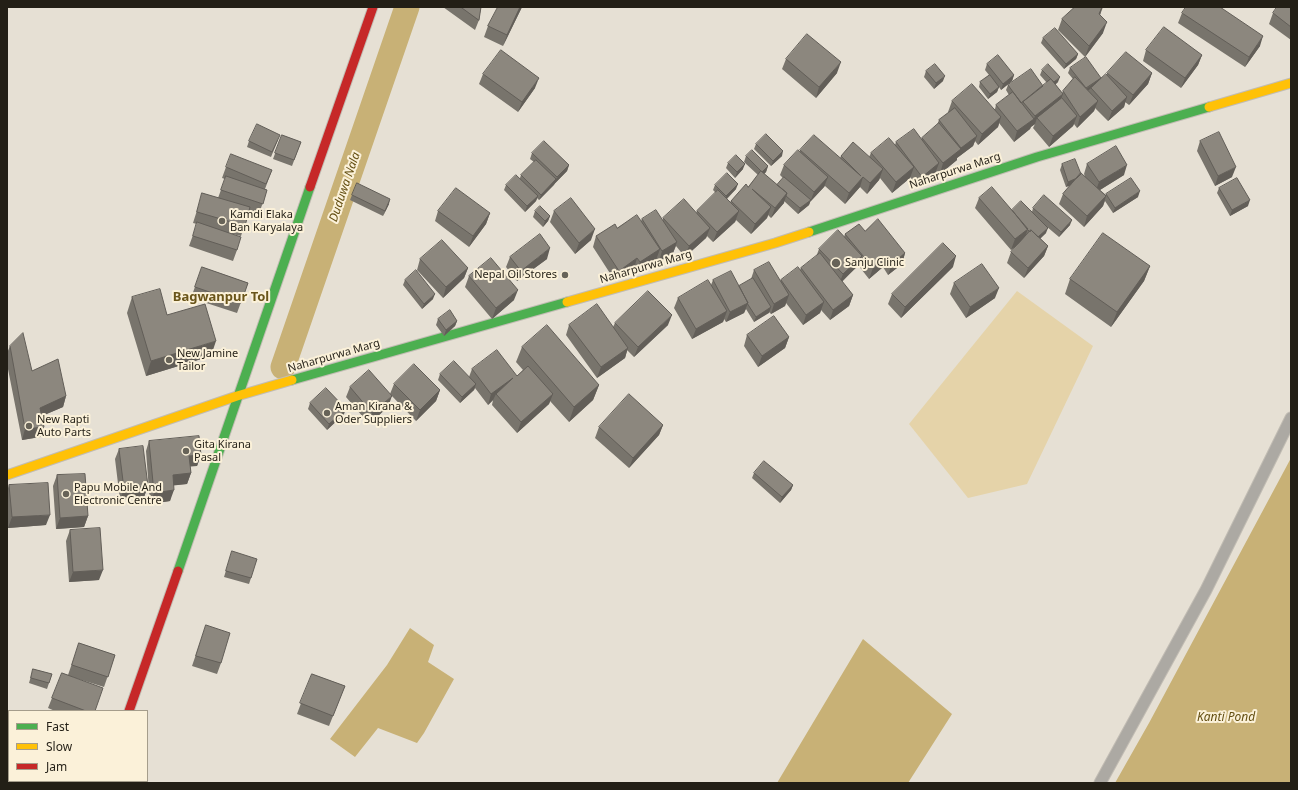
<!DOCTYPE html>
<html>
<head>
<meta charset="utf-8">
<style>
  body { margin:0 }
  #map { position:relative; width:1298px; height:790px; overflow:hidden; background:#e6e0d4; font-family:"Noto Sans",sans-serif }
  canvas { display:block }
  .frame { position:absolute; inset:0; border:8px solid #231f16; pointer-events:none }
  .legend { position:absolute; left:8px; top:710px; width:140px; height:72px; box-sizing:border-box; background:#fbf1d9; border:1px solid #a59d8b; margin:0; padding:5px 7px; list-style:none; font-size:12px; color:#231f16 }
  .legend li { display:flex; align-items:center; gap:8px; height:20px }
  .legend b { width:20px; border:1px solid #a59d8b }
</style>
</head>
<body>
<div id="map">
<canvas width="1298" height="790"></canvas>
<div class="frame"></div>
<ul class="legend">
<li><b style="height:5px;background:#4caf50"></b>Fast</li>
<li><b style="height:5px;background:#ffc107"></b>Slow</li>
<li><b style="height:5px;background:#c62828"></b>Jam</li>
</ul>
</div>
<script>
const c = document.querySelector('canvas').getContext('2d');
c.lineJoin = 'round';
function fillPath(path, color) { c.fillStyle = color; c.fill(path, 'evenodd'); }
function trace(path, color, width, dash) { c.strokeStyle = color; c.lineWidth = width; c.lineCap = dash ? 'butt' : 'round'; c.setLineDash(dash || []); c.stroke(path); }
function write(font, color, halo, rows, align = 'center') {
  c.font = font + ' "Noto Sans",sans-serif'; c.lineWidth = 4; c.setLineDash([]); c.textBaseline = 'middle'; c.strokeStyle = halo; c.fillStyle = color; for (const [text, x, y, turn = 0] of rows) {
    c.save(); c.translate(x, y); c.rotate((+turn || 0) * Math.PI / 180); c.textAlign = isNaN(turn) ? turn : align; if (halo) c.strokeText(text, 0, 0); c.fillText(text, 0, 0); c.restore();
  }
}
fillPath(new Path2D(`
  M1017,291L1093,346L1027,484L968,498L909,424Z`), '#e5d3a9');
fillPath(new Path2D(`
  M1291,458V783H1115L1149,723Z
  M410,628L434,645L428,662L454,679L424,733L417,743L378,728L355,757L330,739L387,665Z
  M863,639L952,714L908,783H777Z`), '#c8b176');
trace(new Path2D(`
  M283,367L407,7`), '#c8b176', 25);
const lane = new Path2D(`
  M1100,783L1206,590L1291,418`);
const street = new Path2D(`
  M104,783L105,781`);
const fast = new Path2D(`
  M809,232L1037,157L1209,107
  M292,380L567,302
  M178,571L310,187`);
const slow = new Path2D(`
  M1209,107L1291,83
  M567,302L775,243L809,232
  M7,475L237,396L292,380`);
const jam = new Path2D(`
  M310,187L373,7
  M129,711L178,571`);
trace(lane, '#c1bcb3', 13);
trace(street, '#c1bcb3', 24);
trace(fast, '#c1bcb3', 11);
trace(slow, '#c1bcb3', 11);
trace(jam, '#c1bcb3', 11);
trace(lane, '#aca9a3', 11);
trace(street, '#aca9a3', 22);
trace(fast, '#4caf50', 9);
trace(slow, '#ffc107', 9);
trace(jam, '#c62828', 9);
fillPath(new Path2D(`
  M443,7H481L479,20L475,30Z
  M498,7H522L503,46L484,37L488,26Z
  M1075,7H1103L1100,15L1103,33L1085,57L1058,30L1062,19Z
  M1291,7V40L1269,24L1273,13Z
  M1182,13L1260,46L1245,67L1178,23Z
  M1043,38L1078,54L1076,59L1064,69L1041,43Z
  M1146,50L1202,55L1198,65L1181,88L1143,61Z
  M786,59L837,73L816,98L782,69Z
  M987,64L1014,75L1012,81L1001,90L999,87L997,92L988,99L979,87L980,82L989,75L985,70Z
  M1070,68L1101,78L1100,79L1107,74V73H1152L1148,84L1129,105L1125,102L1124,107L1108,121L1095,108L1094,111L1077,128L1074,124L1073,126L1049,147L1033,128L1035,124L1031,127L1030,129L1014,142L999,123L998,127L978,145L975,141L973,146L957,158V160L940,174L937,171L935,174L918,187L910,177V178L892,193L880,178L879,180L867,194L860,187L845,204L825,186L824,187L810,202L809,205L798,214L784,201V203L771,218L768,215L767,218L751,234L736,220L735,222L713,242L707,236L706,238L685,257L676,246L673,253L659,262L657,259L656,260L636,273L634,269L615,281L593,247L596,236L617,228L641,221L642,219L663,220V218L696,213L697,211L716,193L713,190L715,185L736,189L727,199L730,202L731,201L748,187L758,175L744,162L746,156L768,166L766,172L764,174L777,185L783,178L780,175L784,165L800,151V150L840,158L841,156L869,157L871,153L895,145L896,142L921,139L937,125L939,120L949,112H948L952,101L995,109L996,105L1009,95L1006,90L1008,85L1043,86L1047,83L1040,75L1042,70L1058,82L1055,84L1062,93L1063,91L1073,79L1068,73Z
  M926,71L943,81L934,89L924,77Z
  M483,74L535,88L518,112L479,84Z
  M282,135L301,142L292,166L273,159Z
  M278,140L271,157L247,147L249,141Z
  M1200,141L1232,177L1215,186L1197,151Z
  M756,144L782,156L771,166L754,149Z
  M532,153L569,165L567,171L555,183L554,185L539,200L537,198L536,201L525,212L504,190L506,185L520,178L521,175L534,162L530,159Z
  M728,163L743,169L735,178L726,168Z
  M1062,164L1081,174L1085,176L1084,174L1087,164L1124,175L1100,190L1106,195V194L1138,197L1113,213L1105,201L1103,206L1084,227L1059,204L1063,194L1070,185L1066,187L1060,170Z
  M226,167L272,170L265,189L267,190L259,214L249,211L241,236L228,233L237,250L233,261L189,246L197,224L193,223L199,204L202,193L218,198L225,179L222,178Z
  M1219,188L1248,206L1230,216L1217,193Z
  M352,195L389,204L383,216L350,200Z
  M979,198L1012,210L1032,212L1033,208L1070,225L1059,237L1046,226V233L1040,238L1048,246L1044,256L1024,278L1007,263L1011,252L1020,243L1011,250L975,208Z
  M438,211L490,213L486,224L469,247L435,221Z
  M535,211L550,216L548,221L543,227L533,217Z
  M554,211L591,240L575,254L550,222Z
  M865,231L905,253L902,264L888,275L883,267L869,279L858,265L842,282L853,295L849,306L830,320L821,310L820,313L803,325L786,303L785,306L771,314L769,312L754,322L746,309L744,313L726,322L724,319L723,322L692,339L674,308L678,298L711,285L713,280L739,286L751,279L754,270L781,281V280L800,270L801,268L816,257L819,249L844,237L845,234Z
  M510,257L547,259L517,281L506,267Z
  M420,259L468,268L464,278L443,298L417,270Z
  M1150,266L1144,281L1111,327L1065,294L1070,279Z
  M202,267L248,283L237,313L191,298Z
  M953,267L901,318L888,304L892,294Z
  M469,276L514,300L492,319L465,287Z
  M405,280L433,299L422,309L403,285Z
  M954,283L995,298L966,318L950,294Z
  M132,297L167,315L211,356L146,376L127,313Z
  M438,319L457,321L455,326L444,336L436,325Z
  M615,323L668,325L634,357L627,350L625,358L597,378L566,335L569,325L613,327Z
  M747,335L789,337L785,348L758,367L744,346Z
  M10,346L32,371L66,396L63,407L42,416L40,437L22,440L7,364V353Z
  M522,347L599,385L593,400L569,422L550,401L549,404L517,433L492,405L493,400L488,405L475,388L474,390L460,403L438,380L440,374L469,377L472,369L517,376L523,370L516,362Z
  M394,384L440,390L436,401L416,421L390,394Z
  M350,387L388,407L369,424L346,397Z
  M310,403L344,414L327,430L308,409Z
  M663,425L659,435L629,468L595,438L599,427Z
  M149,441L201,455L197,466H190L191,473L187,484L173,485L170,501L150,504L146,451Z
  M119,449L148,486L144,497L120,500L115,459Z
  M754,473L793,485L791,490L780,503L752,478Z
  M57,475L88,516L84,527L56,529L53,486Z
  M9,485L46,525L8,528L7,517V491Z
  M70,530L99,580L69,582L66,541Z
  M232,551L251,578L249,584L224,577Z
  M206,625L221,663L217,674L192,666Z
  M79,643L115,655L104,687L72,677L95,711H55L48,708L62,673L68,675Z
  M33,669L52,674L47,689L29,683Z
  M312,674L345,686L329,726L297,714Z`), '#78746c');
fillPath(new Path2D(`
  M520,7H522L503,46L507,35Z
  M1102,7L1100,15L1095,25L1099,14Z
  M1107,22L1103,33L1085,57L1089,46Z
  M1263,36L1260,46L1245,67L1249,57Z
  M1078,54L1076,59L1064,69L1066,64Z
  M1202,55L1198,65L1181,88L1185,78Z
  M841,62L837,73L816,98L819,87Z
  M1152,73L1148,84L1129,105L1133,95Z
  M1014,75L1012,81L1001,90L1003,84Z
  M945,76L943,81L934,89L936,83Z
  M1060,77L1058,82L1052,88L1054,82Z
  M539,78L535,88L518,112L522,102Z
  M1101,78L1099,83L1091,88L1090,89L1084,94L1086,89Z
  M999,87L997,92L988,99L990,94Z
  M1063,94L1059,104L1037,118L1035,124L1031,127L1035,116Z
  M1127,97L1124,107L1108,121L1112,111Z
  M1098,101L1094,111L1077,128L1080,117Z
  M1077,116L1073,126L1049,147L1053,136Z
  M1001,117L998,127L978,145L982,134Z
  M1034,119L1030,129L1014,142L1017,131Z
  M977,136L973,146L957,158V160L940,174L943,163L960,149L961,148Z
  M783,151L782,156L771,166L773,161Z
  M939,163L935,174L918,187L922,177Z
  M745,164L743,169L735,178L737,172Z
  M569,165L567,171L539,200L541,195Z
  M1127,165L1124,175L1095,193L1099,182Z
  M768,166L766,172L760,178L762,172Z
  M914,167L910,178L892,193L896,182Z
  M1236,167L1232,177L1215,186L1218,176Z
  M883,169L879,180L867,194L870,183Z
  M1082,176L1080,182L1066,187L1068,182Z
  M828,177L824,187L810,202L814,192Z
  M863,177L860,187L845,204L849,193Z
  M738,184L736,189L724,201L726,196Z
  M1140,191L1138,197L1113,213L1115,208Z
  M787,193L784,203L771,218L775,208Z
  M538,196L536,201L525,212L527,206Z
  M1106,196L1103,206L1084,227L1087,216Z
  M390,199L389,204L383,216L385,211Z
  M811,200L809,205L798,214L800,208Z
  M1250,200L1248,206L1230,216L1232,210Z
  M771,207L767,218L751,234L755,224Z
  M739,211L735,222L713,242L717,232Z
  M490,213L486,224L469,247L473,236Z
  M550,216L548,221L543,227L545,221Z
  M1072,220L1070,225L1059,237L1061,232Z
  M710,228L706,238L685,257L689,246Z
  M1048,228L1046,233L1035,244L1037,238Z
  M595,229L591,240L575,254L579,243Z
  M1028,229L1024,239L1011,250L1015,239Z
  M677,242L673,253L659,262L662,251Z
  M1048,246L1044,256L1024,278L1028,268Z
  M550,248L547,259L517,281L521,271Z
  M660,249L656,260L636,273L640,262Z
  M905,253L902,264L888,275L892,264Z
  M862,256L858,266L839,284L843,274Z
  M956,256L953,267L901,318L905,307Z
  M886,257L883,267L869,279L873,268Z
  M637,258L634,269L615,281L619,271Z
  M1150,266L1144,281L1111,327L1117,312Z
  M468,268L464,278L443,298L446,287Z
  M999,288L995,298L966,318L970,307Z
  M518,290L514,300L492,319L496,308Z
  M435,294L433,299L422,309L424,304Z
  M789,295L785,306L771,314L774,304Z
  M853,295L849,306L830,320L833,310Z
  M824,302L820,313L803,325L806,315Z
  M748,303L744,313L726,322L730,312Z
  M771,307L769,313L754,322L756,317Z
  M727,311L723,322L692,339L696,329Z
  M672,315L668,325L634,357L638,347Z
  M457,321L455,326L444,336L446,330Z
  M789,337L785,348L758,367L762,356Z
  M216,341L211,356L146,376L151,361Z
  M628,348L625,358L597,378L601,367Z
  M513,378L496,394L493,400L488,405L491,394Z
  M476,384L474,390L460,403L462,397Z
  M599,385L593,400L569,422L574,407Z
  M440,390L436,401L416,421L420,410Z
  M553,394L549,404L517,433L521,422Z
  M66,396L63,407L37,418L40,408Z
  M392,396L388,407L369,424L372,413Z
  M346,409L344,414L327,430L329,424Z
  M663,425L659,435L629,468L633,458Z
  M44,427L40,437L22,440L25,429Z
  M201,455L197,466L185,467L189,456Z
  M191,473L187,484L169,486L173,475Z
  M793,485L791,490L780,503L782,497Z
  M148,486L144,497L120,500L124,489Z
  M174,490L170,501L150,504L154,493Z
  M50,515L46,525L8,528L12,517Z
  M88,516L84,527L56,529L60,518Z
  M103,570L99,580L69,582L73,572Z`), '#625e58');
const building = new Path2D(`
  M461,7H481L479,20Z
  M498,7H520L507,35L488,26Z
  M1075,7H1102L1099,14L1107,22L1089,46L1062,19Z
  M1186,7H1220L1263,36L1249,57L1182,13Z
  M1277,7H1291V27L1273,13Z
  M1164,27L1202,55L1185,78L1146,50Z
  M1055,28L1078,54L1066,64L1043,38Z
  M807,34L841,62L819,87L786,59Z
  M501,50L539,78L522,102L483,74Z
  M1126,52L1152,73L1133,95L1107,73Z
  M998,55L1014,75L1003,84L987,64Z
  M1086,57L1101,78L1086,88L1070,68Z
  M935,64L945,76L936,83L926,71Z
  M1048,64L1060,77L1054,82L1042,70Z
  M1031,69L1043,86L1029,97L1021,103L1008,85Z
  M1106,74L1127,97L1112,111L1091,88Z
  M990,75L999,87L990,94L980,82Z
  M1075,77L1098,101L1080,117L1063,91Z
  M1051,79L1063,94L1035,116L1023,102Z
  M972,84L1001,117L982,134L952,101Z
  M1013,92L1034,119L1017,131L996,105Z
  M1062,98L1077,116L1053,136L1037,118Z
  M955,108L977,136L961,148L939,120Z
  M939,123L961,149L943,163L922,138Z
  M257,124L280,135L272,152L249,141Z
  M914,129L939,163L922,177L896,142Z
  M1219,132L1236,167L1218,176L1200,141Z
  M766,134L783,151L773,161L756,144Z
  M282,135L301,142L294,160L275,153Z
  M814,135L861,176L841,156L853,142L883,169L870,183L863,177L849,193L800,150Z
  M889,138L914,167L896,182L871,153Z
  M544,141L569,165L557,177L532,153Z
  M1116,146L1127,165L1099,182L1087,164Z
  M752,150L768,166L762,172L746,156Z
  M798,150L828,177L814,192L784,165Z
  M231,154L272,170L266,184L226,167Z
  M736,155L745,164L737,172L728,163Z
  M1075,159L1081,174L1077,178L1068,182L1062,164Z
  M536,160L556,179L541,195L521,175Z
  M761,171L787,193L775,208L752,189L771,207L755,224L731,201L746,184L748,187Z
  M727,173L738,184L726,196L715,185Z
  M1081,173L1106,196L1087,216L1063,194Z
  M516,175L538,196L527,206L506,185Z
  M226,176L267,190L263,204L221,190Z
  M784,177L811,200L800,208L786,196L787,193L777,185Z
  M1131,178L1140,191L1115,208L1106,194Z
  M1237,178L1250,200L1232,210L1219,188Z
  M357,183L390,199L385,211L352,195Z
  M992,187L1028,229L1015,239L979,198Z
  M456,188L490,213L473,236L438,211Z
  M718,190L739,211L717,232L697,211Z
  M202,193L250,207L245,226L197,212Z
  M1044,195L1072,220L1061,232L1033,208Z
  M571,198L595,229L579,243L554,211Z
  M684,199L710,228L689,246L663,218Z
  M1021,201L1048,228L1038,237L1031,230L1030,232L1027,229L1012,210Z
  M540,206L550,216L545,221L535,211Z
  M656,210L677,242L662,251L642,219Z
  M637,215L660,249L640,262L637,258L619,271L596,236L615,224L617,228Z
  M878,219L905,253L892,264L886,257L873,268L845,234L859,224L865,231Z
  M197,222L241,237L237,250L193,236Z
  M838,230L862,256L843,274L819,249Z
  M1031,230L1048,246L1028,268L1011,252Z
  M1103,233L1150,266L1117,312L1070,279Z
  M540,234L550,248L521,271L510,257Z
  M442,240L468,268L446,287L420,259Z
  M943,243L956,256L905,307L892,294Z
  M820,253L853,295L833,310L801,268Z
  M491,258L518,290L496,308L469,276Z
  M769,262L789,295L774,304L754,270Z
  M982,264L999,288L970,307L954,283Z
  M202,267L248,283L241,303L195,287Z
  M798,267L824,302L806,315L781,280Z
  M416,270L435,294L424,304L405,280Z
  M731,271L748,303L730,312L713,280Z
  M753,278L771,307L756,317L747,303H748L739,286Z
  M708,280L727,311L696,329L678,298Z
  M160,289L167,315L205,304L216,341L151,361L132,297Z
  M648,291L672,315L638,347L615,323Z
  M597,304L628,348L601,367L569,325Z
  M450,310L457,321L446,330L438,319Z
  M774,316L789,337L762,356L747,335Z
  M547,325L599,385L574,407L522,347Z
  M23,333L32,371L58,359L66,396L40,408L44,427L25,429L10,346Z
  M497,350L517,376L528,366L553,394L521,422L496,394L513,378L491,394L472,369Z
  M454,361L476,384L462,397L440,374Z
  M414,364L440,390L420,410L394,384Z
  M369,370L392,396L372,413L350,387Z
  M326,388L346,409L329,424L310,403Z
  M629,394L663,425L633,458L599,427Z
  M199,436L201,455L189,456L191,473L173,475L174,490L154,493L149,441Z
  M143,446L148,486L124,489L119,449Z
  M764,461L793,485L782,497L754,473Z
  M85,474L88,516L60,518L57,475Z
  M48,483L50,515L12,517L9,485Z
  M100,528L103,570L73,572L70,530Z
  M232,551L257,559L251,578L226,571Z
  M206,625L230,633L221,663L196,656Z
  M79,643L115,655L108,677L72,665Z
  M33,669L52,674L49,683L31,678Z
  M62,673L103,688L95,711H86L52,698Z
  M312,674L345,686L333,716L300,703Z`);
fillPath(building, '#8c877e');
trace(building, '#625e58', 1);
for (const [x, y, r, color] of [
  [222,221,4,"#676358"],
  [836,263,5,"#676358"],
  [565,275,4,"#676358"],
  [169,360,4,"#676358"],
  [327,413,4,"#676358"],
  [29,426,4,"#676358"],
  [186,451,4,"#676358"],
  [66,494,4,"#676358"]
]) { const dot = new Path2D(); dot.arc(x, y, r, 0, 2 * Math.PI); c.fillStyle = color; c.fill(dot); trace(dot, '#fbf1d9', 1.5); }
write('11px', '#231f16', '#fbf1d9', [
  ["Naharpurwa Marg",955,171,-18],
  ["Naharpurwa Marg",646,267,-16],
  ["Naharpurwa Marg",334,356,-16]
]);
write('11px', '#231f16', '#fbf1d9', [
  ["Kamdi Elaka",230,215],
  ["Ban Karyalaya",230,228],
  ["Sanju Clinic",845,263],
  ["Nepal Oil Stores",557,275,"right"],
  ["New Jamine",177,354],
  ["Tailor",177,367],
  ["Aman Kirana &",335,407],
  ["Oder Suppliers",335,420],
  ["New Rapti",37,420],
  ["Auto Parts",37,433],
  ["Gita Kirana",194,445],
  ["Pasal",194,458],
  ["Papu Mobile And",74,488],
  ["Electronic Centre",74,501]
], 'left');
write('italic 12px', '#644f12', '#fbf1d9', [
  ["Duduwa Nala",345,187,-71],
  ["Kanti Pond",1226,718]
]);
write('bold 13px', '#6a551a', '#fbf1d9', [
  ["Bagwanpur Tol",221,297]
]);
</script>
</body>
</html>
